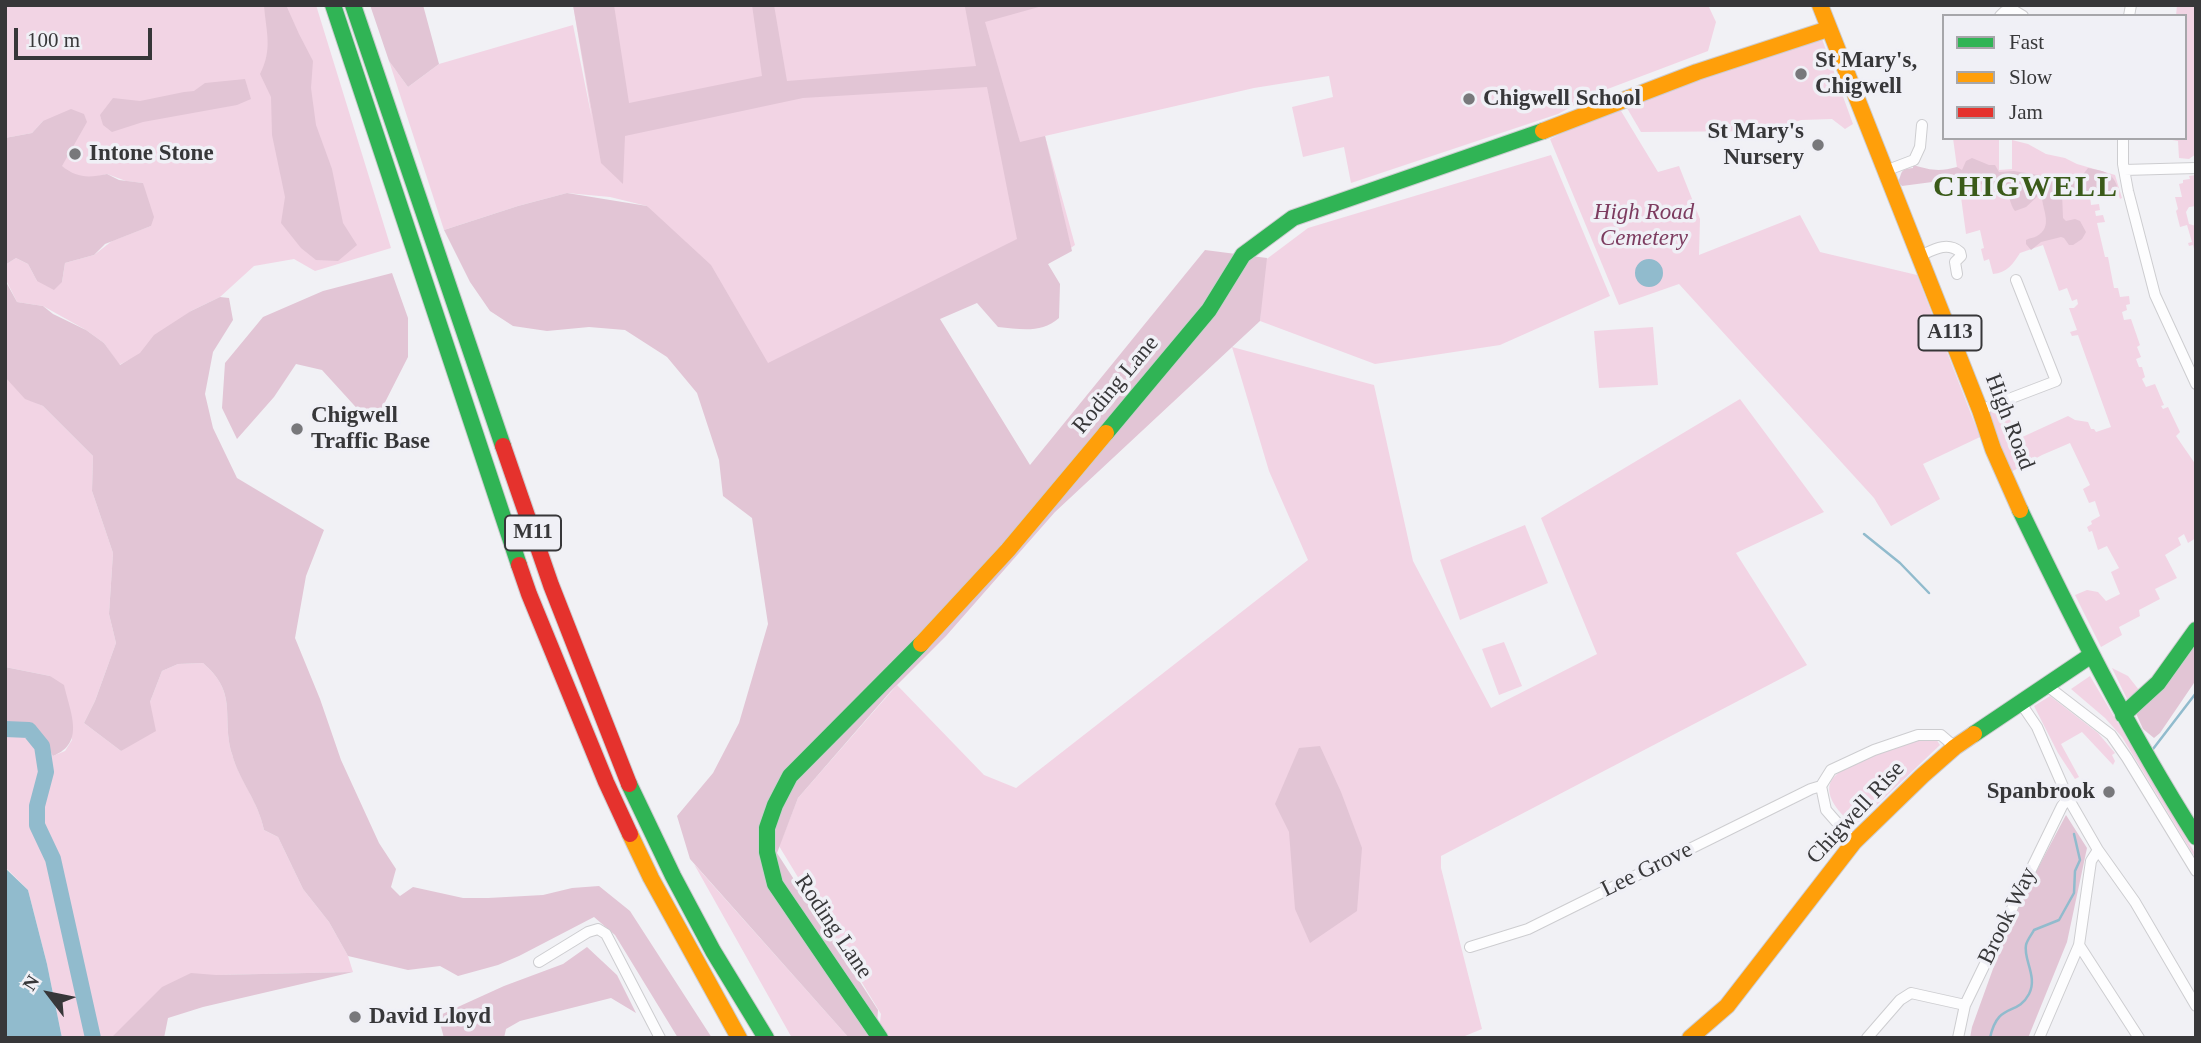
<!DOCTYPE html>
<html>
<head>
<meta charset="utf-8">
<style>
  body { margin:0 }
  #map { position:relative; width:2201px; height:1043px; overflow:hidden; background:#f1f1f5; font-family:"Times New Roman",serif }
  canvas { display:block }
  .frame { position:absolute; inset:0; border:7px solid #373739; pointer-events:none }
  .legend { position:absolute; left:1942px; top:14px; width:245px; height:126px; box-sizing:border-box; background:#f0f0f6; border:2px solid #a6a6aa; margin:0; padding:9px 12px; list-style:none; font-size:21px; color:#373739 }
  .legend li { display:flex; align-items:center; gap:14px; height:35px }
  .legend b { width:35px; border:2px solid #a6a6aa }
  .north { position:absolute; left:14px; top:959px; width:70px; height:70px; -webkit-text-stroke:5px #f0f0f6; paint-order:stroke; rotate:302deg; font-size:19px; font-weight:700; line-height:28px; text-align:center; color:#373739 }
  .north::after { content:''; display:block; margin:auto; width:24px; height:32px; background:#373739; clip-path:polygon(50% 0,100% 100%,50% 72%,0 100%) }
  .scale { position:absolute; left:14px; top:28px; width:138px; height:32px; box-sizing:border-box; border:4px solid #373739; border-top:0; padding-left:9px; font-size:21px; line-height:24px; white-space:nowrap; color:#373739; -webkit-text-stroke:5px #f0f0f6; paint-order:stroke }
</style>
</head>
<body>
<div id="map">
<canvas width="2201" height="1043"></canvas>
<div class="frame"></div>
<ul class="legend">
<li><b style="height:9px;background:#30b455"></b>Fast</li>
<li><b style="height:9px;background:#ff9f0a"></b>Slow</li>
<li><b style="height:9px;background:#e5322d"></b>Jam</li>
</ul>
<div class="north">N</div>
<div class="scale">100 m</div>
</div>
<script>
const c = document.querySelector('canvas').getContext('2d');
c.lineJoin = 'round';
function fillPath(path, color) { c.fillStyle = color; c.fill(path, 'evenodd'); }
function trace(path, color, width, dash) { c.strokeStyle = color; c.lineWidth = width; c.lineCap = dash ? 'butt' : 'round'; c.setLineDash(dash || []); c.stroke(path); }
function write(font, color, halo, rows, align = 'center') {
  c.font = font + ' "Times New Roman",serif'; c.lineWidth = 7; c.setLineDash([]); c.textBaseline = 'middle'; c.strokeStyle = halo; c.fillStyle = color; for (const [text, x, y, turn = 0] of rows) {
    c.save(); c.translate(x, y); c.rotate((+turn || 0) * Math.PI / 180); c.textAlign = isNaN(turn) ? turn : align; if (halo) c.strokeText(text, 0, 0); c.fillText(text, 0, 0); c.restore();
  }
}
fillPath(new Path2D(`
  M5,5H316L391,248L315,271L294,259L254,266L220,297L191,311L145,352L119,365L104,343L86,330L43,306L17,302L5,278V265L16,258L28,264L37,281L62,282L65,263L94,255L112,241L151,226L144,207L143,183L126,181L107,174L91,178L74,176L61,166L73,146L43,121L32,133L5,138Z
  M573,5H1708L1716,22L1708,51L1597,93L1558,114L1351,183L1344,147L1303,157L1292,107L1333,97L1329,76L1254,88L1045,136L1075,245L1048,264L765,369L647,206L610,197L567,193L518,206L444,230L389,61L408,87L439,64L573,25L592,119Z
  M2177,5H2196V154L2189,159L2179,158L2178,141L2172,140V138H2185V16H2176Z
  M1822,39L1853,124L1845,129L1832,119L1801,120L1771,131L1641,132L1624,103Z
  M1618,106L1658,172L1679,166L1700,219L1699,255L1800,215L1820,252L1917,275L1980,437L1923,464L1940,499L1891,526L1874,498L1679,284L1619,305L1550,139Z
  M1953,138H1999V170L2012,169V140L2028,144L2046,154L2065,158L2077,164L2115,175L2122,198L2120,199L2118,193L2114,192L2090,196L2091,205L2099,204L2100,210L2095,211L2096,216L2103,215L2105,222L2097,223L2105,257H2108L2114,288H2118L2120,297L2129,296L2130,304L2126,305L2127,310L2122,312L2124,320L2131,319L2140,345L2137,347L2141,357L2136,359L2139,367H2142L2145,377L2142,379L2146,387L2155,384L2164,405L2161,406L2163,409L2168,407L2180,432L2176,436L2196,465V538L2188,543L2184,534L2178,538L2181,545L2165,555L2177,578L2155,589L2160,599L2139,610L2140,616L2119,627L2122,635L2101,647L2075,595L2087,590L2098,592L2106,601L2120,594L2111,572L2119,568L2107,546L2098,550L2092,531L2089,532L2087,527L2092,524L2091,521L2100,516L2095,501L2089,503L2083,489L2090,485L2070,443L2042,455L2011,472L1982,409L2002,401L2018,439L2068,416L2075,420L2088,422L2091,429H2094L2096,432L2111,427L2078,335L2072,336L2070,332L2077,330L2069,308H2074L2078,304L2077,299L2072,301L2067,288L2059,291L2043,245L2020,253C2013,264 2007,273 1993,274L1989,259L1984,261L1981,249L1984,248L1980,230L1966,234Z
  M1551,155L1610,296L1500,345L1375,364L1260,321L1264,261L1308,228Z
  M2196,175V206L2189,207L2186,212L2189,224L2196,226L2194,249L2193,245L2189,246L2188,243L2192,242L2187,225L2180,227L2176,211L2178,209L2175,197H2182L2179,184L2183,183V180L2190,179L2189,176Z
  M1653,327L1658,385L1599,388L1594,331Z
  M1232,347L1374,385L1413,561L1491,708L1597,654L1541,518L1740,399L1824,512L1736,553L1807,665L1441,856V868L1482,1029L1460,1038H878L881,1014L779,846L798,798L897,685L984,775L1016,788L1308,560L1269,471Z
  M5,375L25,398L43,406L93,456L92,491L113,553L109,614L116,643L95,701L84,723L121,751L150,702L162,671L178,664L203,663C239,694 221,716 232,754C239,780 258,800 264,830L278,837L303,889L329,922L348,956L353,972L219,975L111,1038H62L47,964L28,890L5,867V723L29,727L41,732L53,756L65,751L72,740L50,676L5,667Z
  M1525,525L1548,583L1460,620L1440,560Z
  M1504,642L1522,686L1499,695L1482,649Z
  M2112,668L2128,676L2139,690L2127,699Z
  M2090,676L2196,855V859L2122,737L2105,718L2071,689Z
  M2050,696L2098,733L2115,753L2112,755L2115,761L2113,765L2082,732L2061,744L2079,777L2075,779L2058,753L2034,706Z
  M1918,738L1936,739L1940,745L1859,822L1852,823C1838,813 1818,789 1837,774C1855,758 1895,746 1918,738Z
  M694,864L849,1038H792Z`), '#f2d4e4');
fillPath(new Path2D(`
  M264,5H286L299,34L313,61L311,88L316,125L332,169L343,223L357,245L338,261L316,260L301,248L281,223L285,197L272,135L271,97L260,74C273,49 266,32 264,5Z
  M370,5H423L439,64L408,87L389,61Z
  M573,5H614L629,103L762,76L752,5H774L787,81L976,66L965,7L1046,5L985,22L1020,142L1045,136L1072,251L1048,264L1060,284L1059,318C1041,334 1020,329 998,327L977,303L940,319L1030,465L1205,250L1267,258L1260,321L1055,512L946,636L890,692L798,798L777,853L878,1010L876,1038H849L690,859L677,816L713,773L739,723L768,624L752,518L723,496L719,460L697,393L667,357L625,330L589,327L547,331L513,326L490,311L470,282L444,230L518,206L567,193L647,206L711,265L768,363L1017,239L987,87L803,98L625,136L623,184L601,163Z
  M245,79L251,99L237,105L143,122L112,132L103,125L100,115L113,98L140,101L184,92L194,91L205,83Z
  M71,109L84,114L87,122L62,166C77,178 88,178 107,174L119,180L143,183L154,217L151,226L105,244L94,255L65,263L62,282L54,290L37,281L28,264L16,258L5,265V138L32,133L43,121Z
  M1972,158L1989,165H1995L1999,172L2014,171L2050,177L2060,174L2081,177L2088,168C2102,171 2112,171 2117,186L2114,192L2089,191L2079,194L2062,193L2063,218L2066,221L2075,219L2080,221L2086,232L2082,239L2073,245H2069L2064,238L2061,237L2041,242L2031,250L2026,244V240C2029,238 2034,238 2037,236C2053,227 2043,211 2042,198L2039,195L2026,207L2015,211C2011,206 2011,201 2008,196C1990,171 1972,192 1963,188C1962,187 1956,180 1955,179L1902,186L1898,182C1903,172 1899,169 1913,168V165C1930,170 1939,172 1957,167L1962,170L1966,161Z
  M392,273L408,318V357L377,418L363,415L322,370L296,364L274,397L237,439L222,408L225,363L263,317L323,291Z
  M5,280L17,302L43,306L53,314L86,330L104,343L120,365L140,353L154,335L191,311L220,297L229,298L233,320L213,352L205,394L213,428L237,478L324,530L306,576L295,638L320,699L341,760L379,843L396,869L391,887L400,896L413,887L463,898H488L543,895L572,888L599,886L630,911L712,1038H678L615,935L594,917L519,956L498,965L458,976L440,966L408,970L348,956L329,922L303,889L278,837L264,830C258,800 239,781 232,754C221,716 239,694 203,663L178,664L162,671L150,702L156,731L121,751L84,723L95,701L116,643L109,614L113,553L92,491L93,456L43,406L25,399L5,377Z
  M2196,641V680L2160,733L2154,738L2143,729L2135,711L2156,695Z
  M5,667L50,676L64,685C70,712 86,743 53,756L44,741L29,727L5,723Z
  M1320,746L1341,792L1362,848L1357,911L1310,943L1295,909L1289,832L1275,804L1299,748Z
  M2066,815L2087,848L2067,942L2028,1038H1970L1972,1027L2011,919Z
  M587,947L617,975L636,1013L611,998L520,1021L506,1029L504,1038H444L438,1016L504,986L563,964Z
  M353,972L203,1007L168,1018L164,1038H111L162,987L191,973L216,975Z`), '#e2c5d5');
fillPath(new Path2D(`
  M1635 273a14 14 0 1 1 28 0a14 14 0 1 1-28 0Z
  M5,868L28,890L47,964L62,1038H5Z`), '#91bbcd');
trace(new Path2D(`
  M1864,534L1900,563L1929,593
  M2153,749L2196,693
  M1990,1038C1998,1001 2017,1017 2029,994C2038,977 2023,959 2026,945C2027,940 2032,934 2034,930L2059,920L2074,893L2075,871L2080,860L2074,834`), '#91bbcd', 2.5);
trace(new Path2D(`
  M5,729L29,730L42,746L46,772L37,806V825L53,859L93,1038`), '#91bbcd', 16);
const street = new Path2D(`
  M2000,16L2004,12L2013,10L2023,16
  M2129,16L2131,5
  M2123,138V164L2128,191L2155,295L2196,384
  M2124,170L2196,168
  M1885,171L1914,160L1920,147L1922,125
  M1920,256C1933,250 1947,241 1960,252L1961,256L1955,262L1957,274
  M1980,410L2056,381L2016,280
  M2046,685L2111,735L2127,758L2196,871
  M2020,702L2037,727L2068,798L2098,850L2135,902L2196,1006
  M1854,842L1826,810L1821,786L1831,770L1874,750L1918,735H1941L1955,747
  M2098,850L2091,861L2079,945L2139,1038
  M1470,947L1528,929L1811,789L1821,786
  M539,962L588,932L598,929L606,934L660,1038
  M1867,1038L1900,1000L1911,993L1965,1005
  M1958,1038L1965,1005L2062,806L2068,798
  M2039,1038L2079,945`);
const fast = new Path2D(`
  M333,5L519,565
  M353,5L503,446
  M1106,433L1209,310L1243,255L1293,218L1543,131
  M2020,510C2074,622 2129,732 2196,837
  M2123,715L2158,683L2196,630
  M1974,734L2090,656
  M629,784L673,876L713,951L766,1038
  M880,1038L775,884L767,852V828L775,805L790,776L921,644`);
const slow = new Path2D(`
  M1820,5L1980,410L1993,449L2020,510
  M1543,131L1697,72L1828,29
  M921,644L1008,550L1106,433
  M630,834L651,878L739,1038
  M1690,1038L1727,1006L1854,842L1922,776L1955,747L1974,734`);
const jam = new Path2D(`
  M503,446L551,585L629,784
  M519,565L529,594L606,782L630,834`);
trace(street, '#cdcdd0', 12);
trace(fast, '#cdcdd0', 18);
trace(slow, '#cdcdd0', 18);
trace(jam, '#cdcdd0', 18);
trace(street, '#fdfdfe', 10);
trace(fast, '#30b455', 16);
trace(slow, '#ff9f0a', 16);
trace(jam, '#e5322d', 16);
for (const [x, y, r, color] of [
  [1801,74,7,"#78787b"],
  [1469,99,7,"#78787b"],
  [1818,145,7,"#78787b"],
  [75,154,7,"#78787b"],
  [297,429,7,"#78787b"],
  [2109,792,7,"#78787b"],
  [355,1017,7,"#78787b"]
]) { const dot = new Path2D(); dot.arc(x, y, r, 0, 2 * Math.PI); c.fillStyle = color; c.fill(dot); trace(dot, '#f0f0f6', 2.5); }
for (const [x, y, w] of [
  [1950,333,63],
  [533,533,56]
]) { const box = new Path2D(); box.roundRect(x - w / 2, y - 17.5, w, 35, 5); c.fillStyle = '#f0f0f6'; c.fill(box); trace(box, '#373739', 2); }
write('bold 21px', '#373739', null, [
  ["A113",1950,333],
  ["M11",533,533]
]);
write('bold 23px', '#373739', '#f0f0f6', [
  ["St Mary's,",1815,61],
  ["Chigwell",1815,87],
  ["Chigwell School",1483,99],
  ["St Mary's",1804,132,"right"],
  ["Nursery",1804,158,"right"],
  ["Intone Stone",89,154],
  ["Chigwell",311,416],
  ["Traffic Base",311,442],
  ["Spanbrook",2095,792,"right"],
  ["David Lloyd",369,1017]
], 'left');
write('italic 23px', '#7c3b5f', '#f0f0f6', [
  ["High Road",1644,213],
  ["Cemetery",1644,239]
]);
write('23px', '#373739', '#f0f0f6', [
  ["Roding Lane",1116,385,-50],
  ["High Road",2009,422,69],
  ["Chigwell Rise",1856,813,-47],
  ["Lee Grove",1647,870,-26],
  ["Brook Way",2008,916,-64],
  ["Roding Lane",833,927,56]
]);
c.letterSpacing = '2px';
write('bold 30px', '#3a5a19', '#f0f0f6', [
  ["CHIGWELL",2026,188]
]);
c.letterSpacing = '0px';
</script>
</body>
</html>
